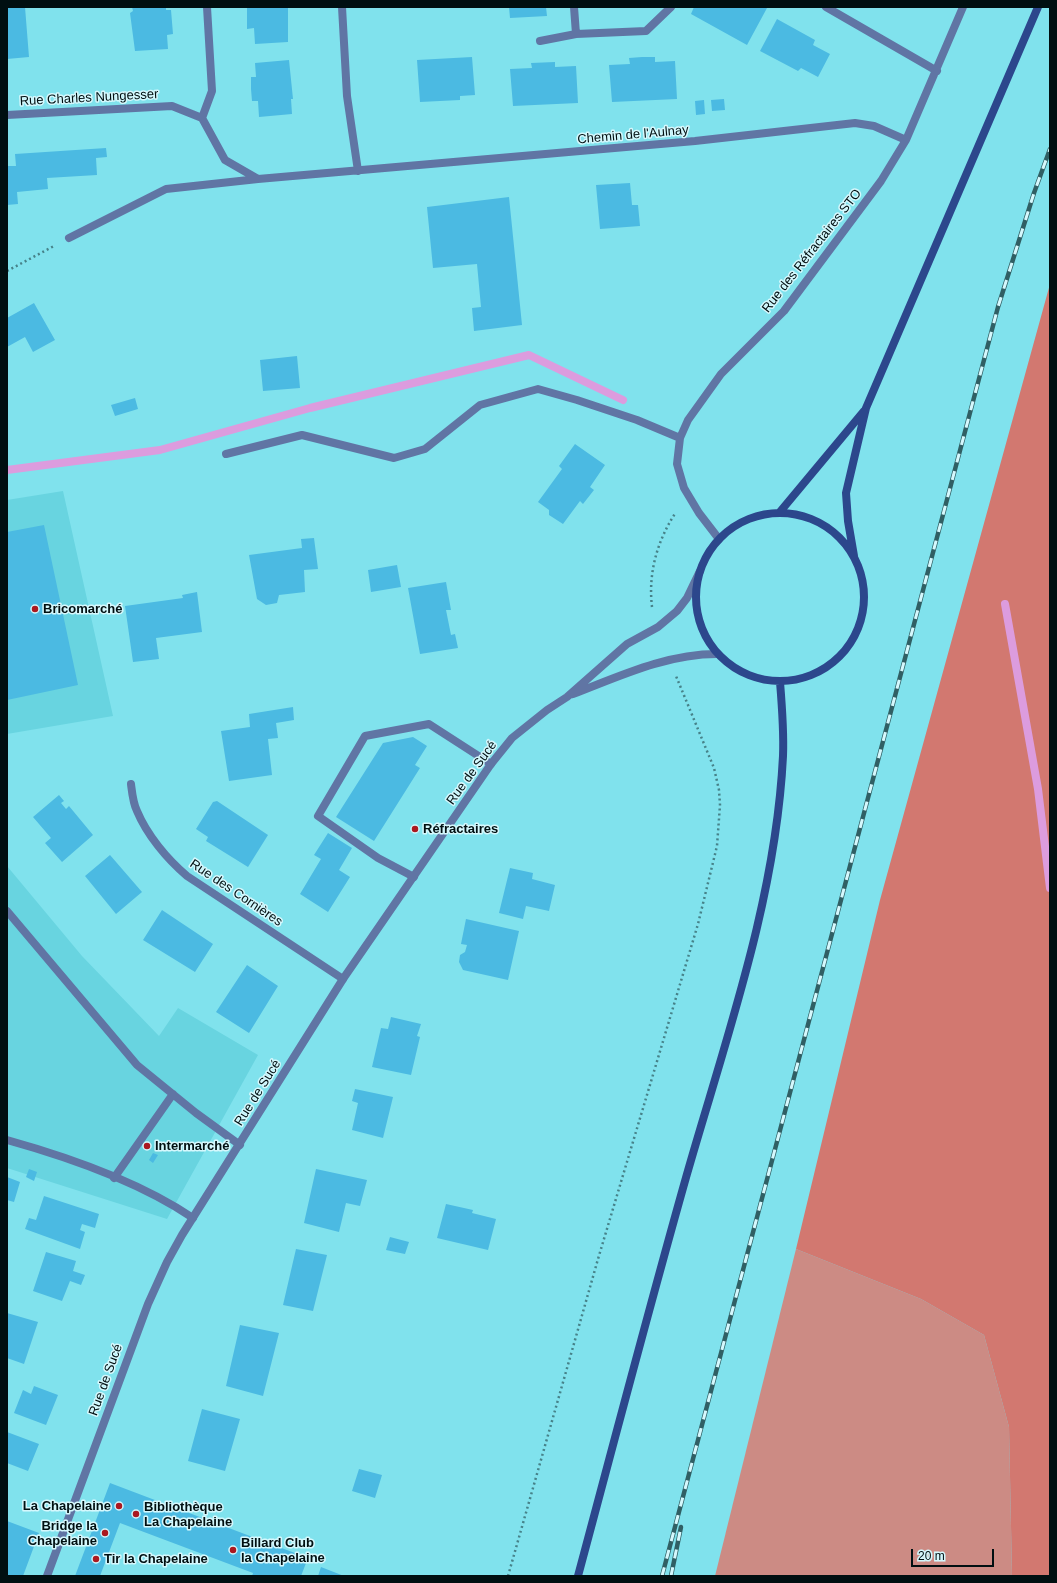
<!DOCTYPE html>
<html>
<head>
<meta charset="utf-8">
<style>
  body { margin:0 }
  #map { position:relative; width:1057px; height:1583px; overflow:hidden; background:#80e2ed; font-family:Helvetica,sans-serif }
  canvas { display:block }
  .frame { position:absolute; inset:0; border:8px solid #000f11; pointer-events:none }
  .scale { position:absolute; left:911px; top:1549px; width:83px; height:18px; box-sizing:border-box; border:2px solid #000f11; border-top:0; padding-left:5px; font-size:12px; line-height:14px; white-space:nowrap; color:#000f11; -webkit-text-stroke:3px #d5f8fd; paint-order:stroke }
</style>
</head>
<body>
<div id="map">
<canvas width="1057" height="1583"></canvas>
<div class="frame"></div>
<div class="scale">20 m</div>
</div>
<script>
const c = document.querySelector('canvas').getContext('2d');
c.lineJoin = 'round';
function fillPath(path, color) { c.fillStyle = color; c.fill(path, 'evenodd'); }
function trace(path, color, width, dash) { c.strokeStyle = color; c.lineWidth = width; c.lineCap = dash ? 'butt' : 'round'; c.setLineDash(dash || []); c.stroke(path); }
function write(font, color, halo, rows, align = 'center') {
  c.font = font + ' Helvetica,sans-serif'; c.lineWidth = 3; c.setLineDash([]); c.textBaseline = 'middle'; c.strokeStyle = halo; c.fillStyle = color; for (const [text, x, y, turn = 0] of rows) {
    c.save(); c.translate(x, y); c.rotate((+turn || 0) * Math.PI / 180); c.textAlign = isNaN(turn) ? turn : align; if (halo) c.strokeText(text, 0, 0); c.fillText(text, 0, 0); c.restore();
  }
}
fillPath(new Path2D(`
  M63,491L113,716L7,734V500Z
  M7,866L82,956L159,1036L178,1008L258,1055L167,1219L7,1168Z`), '#68d4e0');
fillPath(new Path2D(`
  M796,1249L921,1299L984,1335L1009,1427L1012,1576H715Z`), '#cc8b84');
fillPath(new Path2D(`
  M1050,284V1576H1012L1009,1427L984,1335L921,1299L796,1249L880,900Z`), '#d27870');
trace(new Path2D(`
  M7,470L160,450L310,408L529,355L623,400
  M1005,604L1038,789L1050,888`), '#dc9cde', 8);
fillPath(new Path2D(`
  M7,7H25L29,57L7,59Z
  M132,7H166V10H171L173,34L167,35L168,49L135,51L130,13L133,11Z
  M247,7H288V42L255,44L254,28L247,29Z
  M509,7H546L547,16L510,18Z
  M694,7H766L767,8L747,45L691,14Z
  M777,19L815,40L813,45L830,54L818,77L801,68L798,71L760,51Z
  M472,57L475,95L460,96V100L420,102L417,60Z
  M642,57H655V62L675,61L677,99L612,102L609,65L630,64L629,58Z
  M289,60L293,99H291L292,114L259,117L258,101H252L251,89V77H256L255,63Z
  M555,62V67L576,66L578,103L513,106L510,69L532,68L531,63Z
  M724,99L725,110L712,111L711,100Z
  M704,100L705,114L696,115L695,101Z
  M106,148L107,157L96,158L97,175L47,178L48,189L17,192L18,204L7,205V166H16L15,154Z
  M630,183L632,205H638L640,226L600,229L596,185Z
  M509,197L522,325L474,331L472,308L481,307L477,264L433,268L427,207Z
  M34,303L55,340L33,352L25,337L7,347V318Z
  M297,356L300,388L263,391L260,360Z
  M135,398L138,409L115,416L111,405Z
  M575,444L605,465L590,487L594,490L583,504L580,501L563,524L549,515V510L538,502L562,469L559,466Z
  M44,525L78,685L7,700V532Z
  M314,538L318,569L304,570L305,592L279,595L277,603L266,605L257,599L249,555L302,548L301,539Z
  M397,565L401,587L371,592L368,570Z
  M446,582L451,610H446L451,635L455,634L458,648L420,654L408,588Z
  M197,592L202,632L156,638L159,659L133,662L125,606L183,598L182,595Z
  M293,707L294,720L276,723L278,738L268,739L272,775L229,781L221,731L250,727L249,714Z
  M413,737L427,746L415,765L420,768L374,841L336,817L383,743Z
  M59,795L64,801L61,803L66,809L69,806L93,835L62,862L45,843L51,838L33,817Z
  M217,801L268,835L248,867L206,841L208,837L196,829L213,802Z
  M328,833L352,848L339,870L350,877L328,912L300,894L321,859L314,855Z
  M110,855L142,892L116,914L85,876Z
  M510,868L533,873L532,879L555,885L549,911L526,906L523,919L499,913Z
  M162,910L213,944L195,972L143,940Z
  M466,919L519,931L508,980L463,970L459,962L460,955L465,952L467,945L461,944Z
  M247,965L278,986L249,1033L216,1012Z
  M391,1017L421,1024L417,1036L420,1037L411,1075L372,1067L381,1028L388,1029Z
  M355,1089L393,1097L383,1138L352,1130L358,1103L352,1101Z
  M153,1153L158,1155L153,1163L149,1160Z
  M29,1169L37,1172L34,1181L26,1177Z
  M316,1169L367,1180L360,1206L346,1203L339,1232L304,1223Z
  M7,1177L20,1182L14,1202L7,1200Z
  M44,1196L99,1214L95,1228L82,1224L80,1230L85,1232L80,1249L25,1229L29,1218L36,1220Z
  M446,1204L473,1210L472,1213L496,1219L488,1250L437,1238Z
  M390,1237L409,1242L405,1254L386,1250Z
  M296,1249L327,1255L313,1311L283,1305Z
  M46,1252L76,1261L73,1271L85,1275L81,1285L70,1281L62,1301L33,1291Z
  M7,1313L38,1322L24,1364L7,1358Z
  M240,1325L279,1333L263,1396L226,1386Z
  M34,1386L58,1395L46,1425L14,1413L23,1390L31,1394Z
  M202,1409L240,1419L225,1471L188,1461Z
  M7,1432L39,1444L28,1471L7,1463Z
  M359,1469L382,1475L375,1498L352,1491Z
  M110,1483L308,1558L301,1576H252L253,1573L120,1523L100,1576H75Z
  M7,1521L39,1533L23,1576H7Z
  M321,1567L344,1576H318Z`), '#4bbae2');
trace(new Path2D(`
  M7,271L54,246
  M652,607C648,573 657,541 676,512
  M508,1576L598,1259L698,924L717,846L720,805L719,790L714,768L676,676`), '#468289', 2.5, [2, 3]);
trace(new Path2D(`
  M414,877L378,858L318,816L365,736L429,724L491,764
  M7,911L137,1065L196,1113L240,1145
  M7,1140C68,1157 140,1182 193,1218
  M114,1178L173,1094`), '#6075a4', 8);
trace(new Path2D(`
  M342,7L347,96L358,171
  M574,7L576,34
  M826,7L937,71
  M540,41L576,34L646,31L671,7
  M7,115L172,106L202,118L225,160L258,179L695,141L855,123L874,126L906,140
  M202,118L212,91L207,7
  M69,238L166,189L258,179
  M226,454L302,435L394,458L425,449L480,405L538,389L577,400L637,420L680,438
  M719,539L699,513L684,488L677,464L680,438L688,420L721,374L784,311L881,181L906,140L963,7
  M131,784C132,792 133,803 137,811C147,835 167,859 187,876L343,979`), '#6075a4', 8);
trace(new Path2D(`
  M573,694C620,676 666,654 717,654
  M47,1576L148,1304L167,1262L182,1235L343,979L491,764L512,738L547,710L567,697L627,644L658,627L677,611L687,598L700,571`), '#6075a4', 8);
trace(new Path2D(`
  M696 597a84 84 0 1 1 168 0a84 84 0 1 1-168 0Z
  M779,513L864,411
  M854,556L848,521L846,493L866,408L1038,7
  M578,1576C614,1442 649,1308 687,1174C726,1038 776,899 783,756C784,731 782,706 780,682`), '#2c478c', 8);
const rail = new Path2D(`
  M662,1576L998,307L1034,193L1050,149
  M671,1576L681,1527`);
trace(rail, '#305f64', 4.5);
trace(rail, '#d5f8fd', 3, [9]);
for (const [x, y, r, color] of [
  [35,609,4,"#ab1820"],
  [415,829,4,"#ab1820"],
  [147,1146,4,"#ab1820"],
  [119,1506,4,"#ab1820"],
  [136,1514,4,"#ab1820"],
  [105,1533,4,"#ab1820"],
  [233,1550,4,"#ab1820"],
  [96,1559,4,"#ab1820"]
]) { const dot = new Path2D(); dot.arc(x, y, r, 0, 2 * Math.PI); c.fillStyle = color; c.fill(dot); trace(dot, '#d5f8fd', 1.5); }
write('13px', '#000f11', '#d5f8fd', [
  ["Rue Charles Nungesser",89,98,-3],
  ["Chemin de l'Aulnay",633,135,-5],
  ["Rue des Réfractaires STO",812,251,-52],
  ["Rue de Sucé",472,773,-54],
  ["Rue des Cornières",236,893,34],
  ["Rue de Sucé",258,1093,-58],
  ["Rue de Sucé",106,1380,-70]
]);
write('bold 13px', '#000f11', '#d5f8fd', [
  ["Bricomarché",43,609],
  ["Réfractaires",423,829],
  ["Intermarché",155,1146],
  ["La Chapelaine",111,1506,"right"],
  ["Bibliothèque",144,1507],
  ["La Chapelaine",144,1522],
  ["Bridge la",97,1526,"right"],
  ["Chapelaine",97,1541,"right"],
  ["Billard Club",241,1543],
  ["la Chapelaine",241,1558],
  ["Tir la Chapelaine",104,1559]
], 'left');
</script>
</body>
</html>
